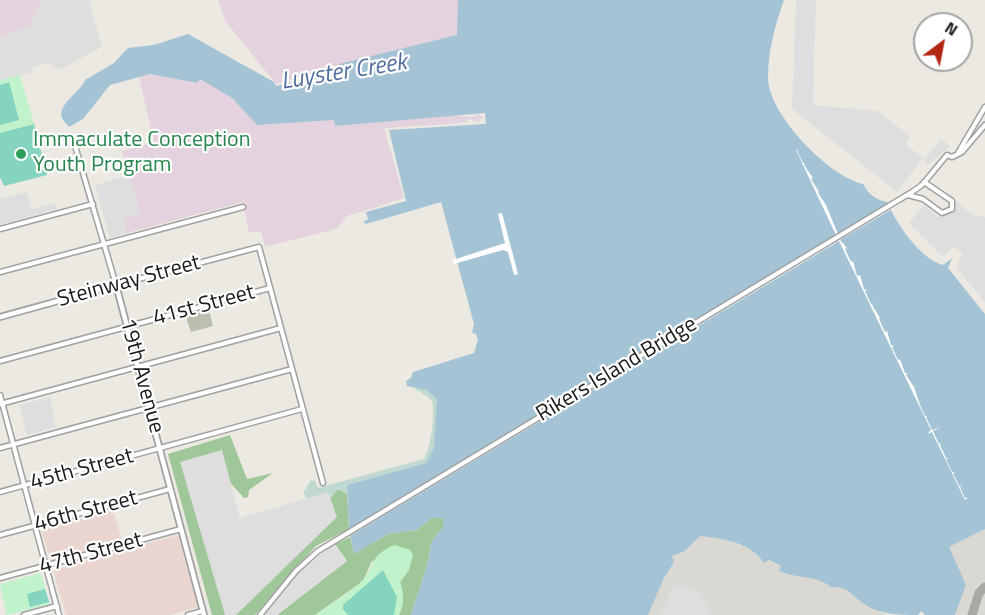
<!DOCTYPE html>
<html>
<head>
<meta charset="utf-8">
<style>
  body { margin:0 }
  #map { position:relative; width:985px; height:615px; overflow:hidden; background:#ebe9e1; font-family:"Titillium Web",sans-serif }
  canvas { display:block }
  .north { position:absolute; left:913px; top:12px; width:60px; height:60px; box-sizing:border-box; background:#fff; border:2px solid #a3a3a3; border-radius:50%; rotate:32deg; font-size:16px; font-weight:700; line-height:24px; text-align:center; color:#1a1a1a }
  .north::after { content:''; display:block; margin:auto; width:21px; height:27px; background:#b32712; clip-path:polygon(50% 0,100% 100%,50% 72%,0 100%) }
</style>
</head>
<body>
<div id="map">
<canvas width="985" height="615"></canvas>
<div class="north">N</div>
</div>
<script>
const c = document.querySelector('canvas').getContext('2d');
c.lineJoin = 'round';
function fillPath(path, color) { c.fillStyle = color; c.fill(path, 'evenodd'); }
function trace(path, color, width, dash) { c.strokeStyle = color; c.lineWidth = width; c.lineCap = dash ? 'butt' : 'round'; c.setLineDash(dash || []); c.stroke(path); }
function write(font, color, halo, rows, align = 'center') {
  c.font = font + ' "Titillium Web",sans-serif'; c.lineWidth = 4.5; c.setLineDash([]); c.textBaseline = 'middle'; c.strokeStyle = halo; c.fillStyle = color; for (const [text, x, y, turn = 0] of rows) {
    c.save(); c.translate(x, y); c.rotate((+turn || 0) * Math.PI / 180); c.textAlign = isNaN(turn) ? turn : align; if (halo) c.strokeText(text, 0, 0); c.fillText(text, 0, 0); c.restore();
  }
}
fillPath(new Path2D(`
  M113,511L122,540L50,560L41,529Z
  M178,535L198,607L170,615H66L53,570Z`), '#ebd5d1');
fillPath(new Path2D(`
  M0,0H43L29,26L0,38Z
  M218,0H458V35L276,84L226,22Z
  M150,74L197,83L200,78L232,98L257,125L334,120L335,126L450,115L473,117L478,114L482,117L478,122L468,119L467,122L451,124L384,128L404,198L347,216L337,228L329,231L265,247L261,231L249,233L243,202L127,233L124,218L140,213L122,151L154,142L139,77Z`), '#e4d3de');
fillPath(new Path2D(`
  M985,529V615H955L966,585L948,547Z
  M700,536L721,538L751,549L762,558L781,566L785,574H802L823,581L831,587H840L852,592L865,605L889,615H648L664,578L674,564L672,556L685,551Z`), '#dad8d2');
fillPath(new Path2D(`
  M209,310L213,326L191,332L186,317Z`), '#bcbfad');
fillPath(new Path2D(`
  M230,435L247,479L273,473L249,490L248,497L244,498L226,478L227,615H212L168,454Z
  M338,489L347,494L349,529L316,546L255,615H234Z
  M431,518H443V527L431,543L427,566L411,615H399C404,604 404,594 400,582L409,570L372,561L363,581L315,615H277L347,561L335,544L350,537L354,554L388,534L417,530Z`), '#a0c799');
fillPath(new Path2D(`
  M412,387L427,390L437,400C438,418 439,449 426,463L347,485V494L338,489L329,500H308L303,493L311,480L315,481L318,488L424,459C430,451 436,411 432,402C429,395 418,392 412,387Z`), '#bfd8d0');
fillPath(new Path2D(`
  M20,75L34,124L0,133V80Z
  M395,545L410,550L413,555L409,570L400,582C404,594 404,604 399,615H315C326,608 352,591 361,582C377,567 367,556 395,545Z
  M41,573L50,604L7,615L0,584Z`), '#c0f3cb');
fillPath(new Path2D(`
  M9,82L19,120L0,125V85Z
  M34,124L47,175L4,186L0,177V133Z
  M383,570L397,597L394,615H348L343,609V605Z
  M45,589L49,602L30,607L27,594Z`), '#85d4c0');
fillPath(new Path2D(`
  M43,0H89L102,47L59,70L49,63L32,67L33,72L0,80V38L29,26Z
  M796,0H816L813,105L877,111L910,136L905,144L923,158L897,192L792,109Z
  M941,139L950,146L928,165L923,160Z
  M129,175L140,214L124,218L127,233L110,238L95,185Z
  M27,192L32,209L55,203L57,209L0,225V199Z
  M953,199L973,215L985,217V302L959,271L957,265L963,254L953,246L943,257L909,223L924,205L938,217Z
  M50,397L56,427L27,435L19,405Z
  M222,450L240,518L328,492L337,517L236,615H225L180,462Z
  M335,544L347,561L277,615H264L303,568Z
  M679,585L701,593L712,615H660L672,588Z`), '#dedede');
fillPath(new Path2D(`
  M458,0H784C775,25 768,51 768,77C767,113 829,177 863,184C868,194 876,200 887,202C897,224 919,258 943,265L952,258L948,268L985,314V529L949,547L966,585L955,615H925L921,611L918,615C900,615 884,615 867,606C854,598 849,586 831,587C815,574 796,579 779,571L781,566L769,560L764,563C752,543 721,538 700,536L685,551L672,556L674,563L664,578L648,615H411L427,566L431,543L443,527V518H431L417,530L388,534L354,554C348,531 348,508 347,485L426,463L434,448L437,400L427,390L407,386L406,381L411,378L413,372L474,353L478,339L476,334L472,333L474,324L441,202L366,224L363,222L368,219L366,212L406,201L389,130L486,124L485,113L335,126L334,120L257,125L232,98L200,79L197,83L150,74L110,85L83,119L69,127C67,124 65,123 63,120C54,106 82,91 85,80L114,63L128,48L154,45L188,34L274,82L276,86L340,70L339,64L457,35Z`), '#a4c4d5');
fillPath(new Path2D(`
  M796,150H799L797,151L803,163H805L804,165L813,178L811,179L819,192L818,193L826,205L838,234L898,198L902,203L840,240L847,248L845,249L851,262L853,261L857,276L860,275L864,289L867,290L865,291L871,304L873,303L872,305L880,318L879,319L885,332L887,331L891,345L894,346L892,347L898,360L900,359L905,373L908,374L906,375L914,387L919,402L921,401L919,403L925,416H928L926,417L932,430L941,427L933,431L939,444L941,443L940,445L946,458H949L946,459L952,472H956L953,473L959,486L962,485L960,487L965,498H968L965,500L932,432L927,434L931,430L839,241L338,543L335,538L836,235Z
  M502,213L518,274L514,275L508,252L503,250L454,264L453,260L505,243L498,214Z`), '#fff');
trace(new Path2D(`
  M972,615L979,593L985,587`), '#aaa8a4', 9);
const minor = new Path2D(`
  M73,139L116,285L259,247L323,483
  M958,153L985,107
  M908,195L923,199L942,213L952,209V201L924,182
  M0,229L93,204
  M0,272L243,207
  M0,361L270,288
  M0,395L59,615
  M0,404L281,328
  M0,448L292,369
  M0,492L302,409
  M0,535L170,489
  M0,578L181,529
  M24,615L57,606
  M188,615L203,611
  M260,615L296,571L318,551L912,192L922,185L947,155L952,157L962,152L985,125`);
const tertiary = new Path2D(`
  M0,317L116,285L204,615`);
trace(minor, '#a1a1a1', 7);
trace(tertiary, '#a1a1a1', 8);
trace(minor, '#fff', 4);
trace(tertiary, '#fff', 4.5);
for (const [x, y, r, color] of [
  [21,154,6,"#2e9e5b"]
]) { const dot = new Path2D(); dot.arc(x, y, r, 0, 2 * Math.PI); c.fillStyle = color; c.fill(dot); trace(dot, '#fff', 2); }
write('22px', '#27864d', '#fff', [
  ["Immaculate Conception",33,141],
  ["Youth Program",33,166]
], 'left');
write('22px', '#1a1a1a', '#fff', [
  ["Steinway Street",129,282,-15],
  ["41st Street",204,306,-15],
  ["Rikers Island Bridge",617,370,-31],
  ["19th Avenue",141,376,75],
  ["45th Street",82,470,-15],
  ["46th Street",86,512,-15],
  ["47th Street",91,554,-15]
]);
write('italic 24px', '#516ea0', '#fff', [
  ["Luyster Creek",344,73,-9]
]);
</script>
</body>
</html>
